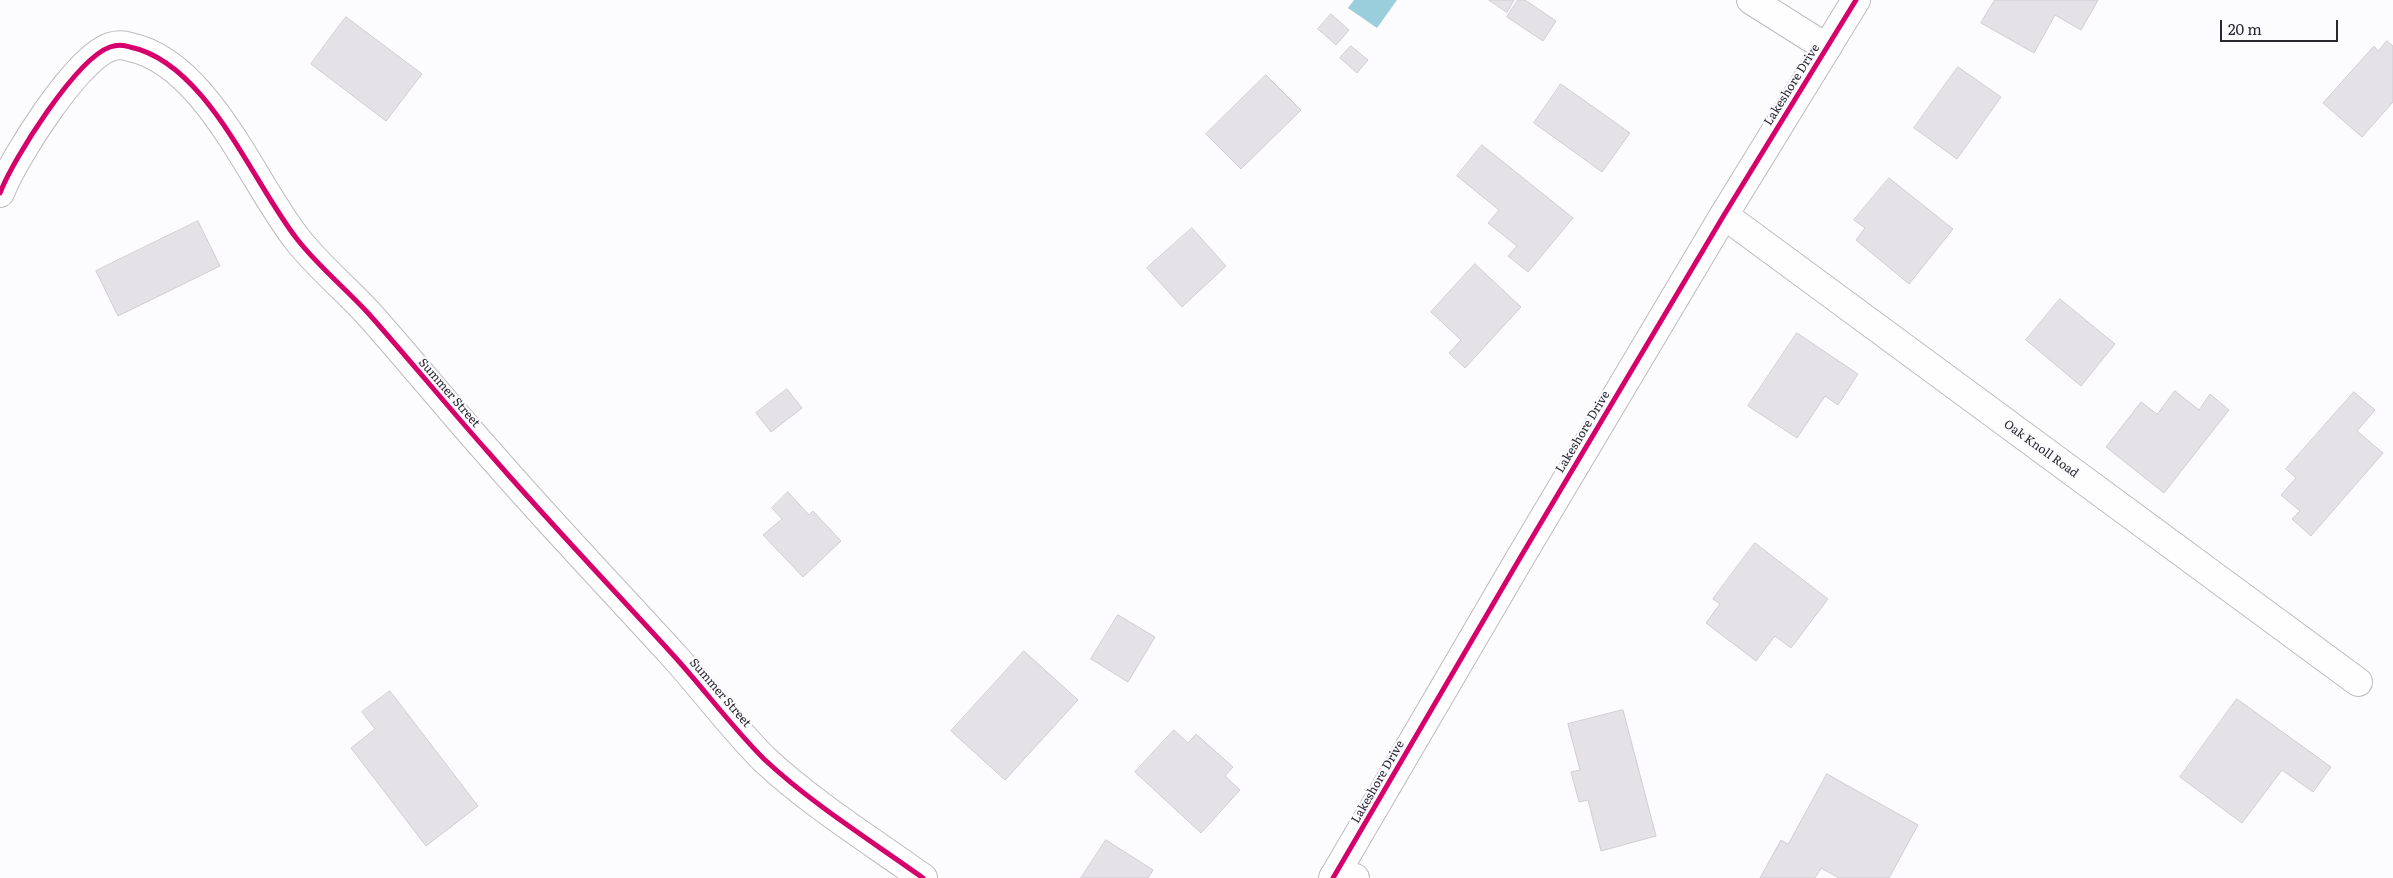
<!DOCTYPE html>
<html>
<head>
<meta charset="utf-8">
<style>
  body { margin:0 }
  #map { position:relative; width:2393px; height:878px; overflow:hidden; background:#fcfbfd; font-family:Literata,serif }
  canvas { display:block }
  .scale { position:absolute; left:2220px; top:20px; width:118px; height:22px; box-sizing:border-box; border:2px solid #2a272f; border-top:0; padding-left:6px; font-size:15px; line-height:18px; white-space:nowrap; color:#2a272f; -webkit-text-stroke:4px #fbfafe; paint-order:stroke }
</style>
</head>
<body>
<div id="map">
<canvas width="2393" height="878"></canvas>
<div class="scale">20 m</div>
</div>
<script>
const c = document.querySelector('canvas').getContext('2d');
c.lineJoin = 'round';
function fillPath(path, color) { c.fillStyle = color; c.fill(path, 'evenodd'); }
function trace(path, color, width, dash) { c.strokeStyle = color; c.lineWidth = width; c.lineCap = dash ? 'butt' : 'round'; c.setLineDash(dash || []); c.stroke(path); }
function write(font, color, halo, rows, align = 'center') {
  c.font = font + ' Literata,serif'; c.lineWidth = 4.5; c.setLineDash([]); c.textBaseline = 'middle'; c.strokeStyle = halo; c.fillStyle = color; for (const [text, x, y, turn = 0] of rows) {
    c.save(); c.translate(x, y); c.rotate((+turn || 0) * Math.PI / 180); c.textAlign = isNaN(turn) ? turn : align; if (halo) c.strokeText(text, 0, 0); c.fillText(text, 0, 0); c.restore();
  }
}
fillPath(new Path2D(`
  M1354,0H1397L1377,28L1348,8Z`), '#9bcedc');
const building = new Path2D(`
  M1489,0H1514L1507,12Z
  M1518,0H1525L1556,21L1543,41L1507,17Z
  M1995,0H2098L2081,30L2055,15L2034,53L1981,23Z
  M1331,14L1349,30L1336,45L1318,29Z
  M346,17L422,74L386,121L311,64Z
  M2387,41L2393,46V102L2362,137L2323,103L2374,46L2378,51Z
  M1351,46L1368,60L1357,73L1340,58Z
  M1958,67L2001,97L1957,159L1914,128Z
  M1266,75L1301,110L1241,169L1206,134Z
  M1561,84L1630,133L1602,172L1534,123Z
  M1482,145L1573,218L1528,272L1508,256L1517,246L1488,223L1499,210L1457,176Z
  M1889,178L1953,229L1909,284L1856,240L1865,228L1854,220Z
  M198,221L220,266L118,316L96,271Z
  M1192,228L1226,266L1182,307L1147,268Z
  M1475,264L1521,307L1465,368L1449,353L1461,340L1431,312Z
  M2060,299L2115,344L2081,386L2026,340Z
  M1797,333L1858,374L1838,405L1825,396L1797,438L1748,406Z
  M787,389L802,408L771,432L756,413Z
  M2175,391L2199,410L2210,394L2229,410L2164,493L2106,447L2141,402L2157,414Z
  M2354,392L2375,410L2357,431L2383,453L2311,536L2292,519L2300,511L2281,495L2296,478L2286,469Z
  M788,492L809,515L813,511L841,541L803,577L763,535L782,519L772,508Z
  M1755,543L1828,599L1791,648L1775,636L1756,661L1706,623L1720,604L1713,599Z
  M1118,615L1155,637L1128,682L1091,659Z
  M1024,651L1078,700L1005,780L951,731Z
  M390,691L478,806L426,846L351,748L375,729L362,712Z
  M2237,699L2331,767L2313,792L2282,770L2242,823L2180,777Z
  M1623,710L1656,836L1601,851L1588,800L1579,802L1571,772L1580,770L1568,724Z
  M1174,730L1188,743L1196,734L1233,767L1225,776L1240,790L1201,833L1135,772Z
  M1827,774L1918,825L1889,878H1839L1821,868L1815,878H1760L1781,840L1788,844Z
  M1106,840L1153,870L1148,878H1081Z`);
fillPath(building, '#e4e2e6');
trace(building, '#d1ced3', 1);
const street = new Path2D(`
  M1751,0L1827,48
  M0,193C13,159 76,59 110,47C116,45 124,45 130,47C207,63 252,182 297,239C318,266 345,288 368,313C409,359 448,407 489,453C549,522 612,588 674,656C704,689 732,727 764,759C812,804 870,840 923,878
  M1724,215L2358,682
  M1334,876L1355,878`);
const secondary = new Path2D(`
  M1333,878L1520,558L1724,215L1856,0`);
trace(street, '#bdbbc0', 30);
trace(secondary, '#bdbbc0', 30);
trace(street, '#fffeff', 28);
trace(secondary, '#fffeff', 28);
trace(new Path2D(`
  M0,193C13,159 76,59 110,47C116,45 124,45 130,47C207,63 252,182 297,239C318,266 345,288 368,313C409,359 448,407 489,453C549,522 612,588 674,656C704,689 732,727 764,759C812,804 870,840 923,878
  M1333,878L1520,558L1724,215L1856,0`), '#d6006c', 5);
write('12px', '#2a272f', '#fbfafe', [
  ["Lakeshore Drive",1792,85,-58],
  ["Summer Street",449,393,49],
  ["Lakeshore Drive",1583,432,-59],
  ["Oak Knoll Road",2041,449,36],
  ["Summer Street",720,693,49],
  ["Lakeshore Drive",1378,782,-60]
]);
</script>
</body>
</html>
